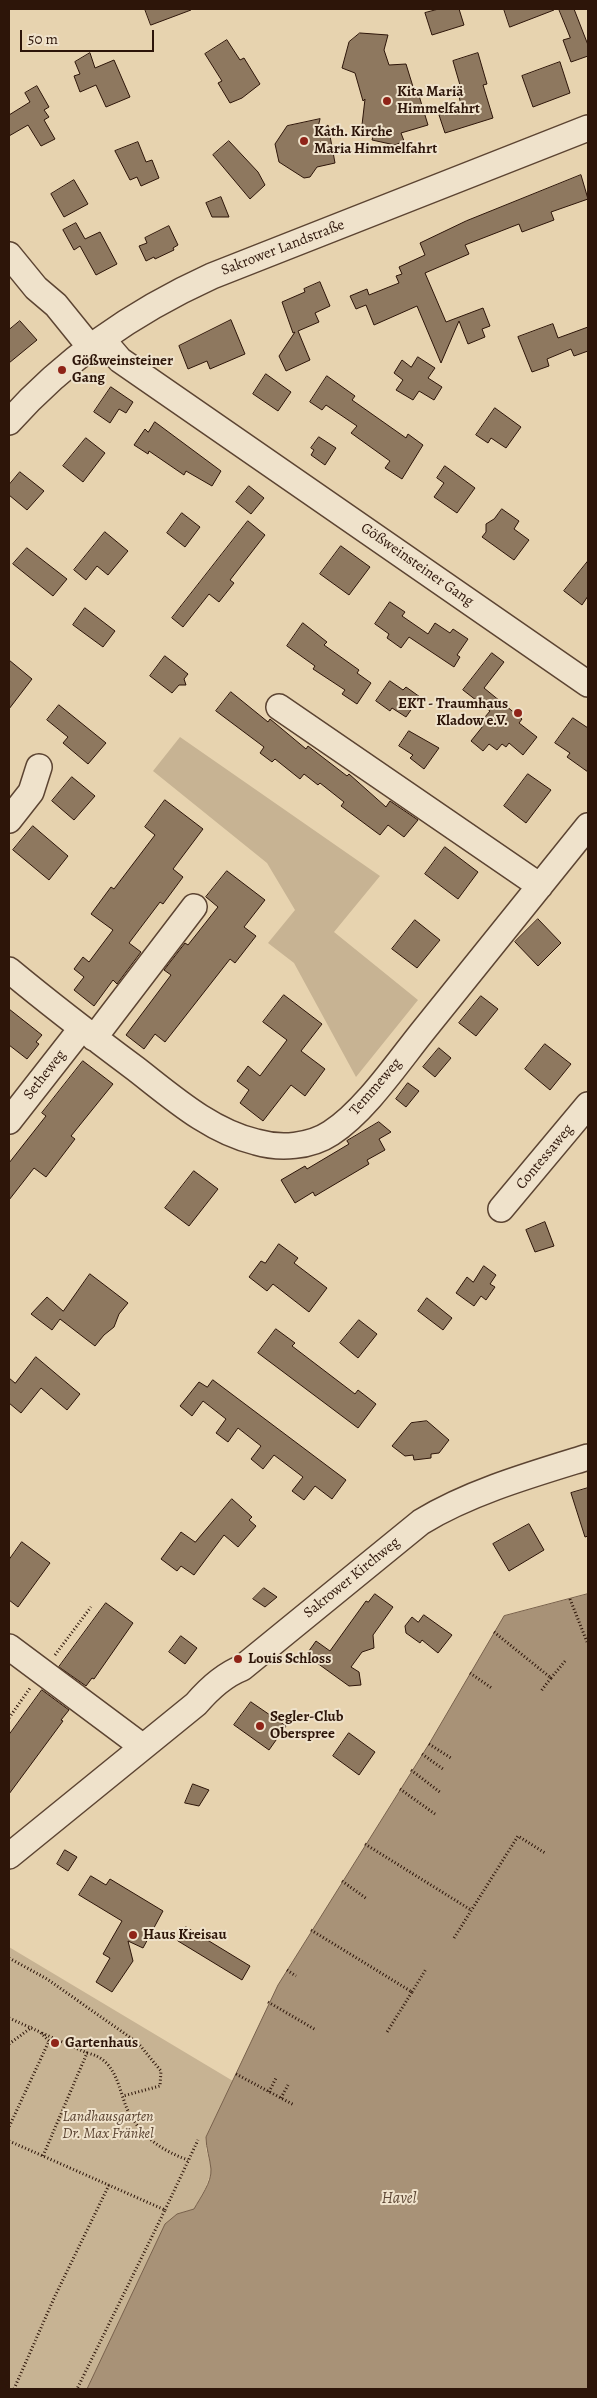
<!DOCTYPE html>
<html>
<head>
<meta charset="utf-8">
<style>
  body { margin:0 }
  #map { position:relative; width:597px; height:2398px; overflow:hidden; background:#e7d3af; font-family:Alegreya,serif }
  canvas { display:block }
  .frame { position:absolute; inset:0; border:10px solid #2d1509; pointer-events:none }
  .scale { position:absolute; left:20px; top:30px; width:134px; height:22px; box-sizing:border-box; border:2px solid #2d1509; border-top:0; padding-left:6px; font-size:15px; line-height:18px; white-space:nowrap; color:#2d1509; -webkit-text-stroke:4px #efe2cb; paint-order:stroke }
</style>
</head>
<body>
<div id="map">
<canvas width="597" height="2398"></canvas>
<div class="frame"></div>
<div class="scale">50 m</div>
</div>
<script>
const c = document.querySelector('canvas').getContext('2d');
c.lineJoin = 'round';
function fillPath(path, color) { c.fillStyle = color; c.fill(path, 'evenodd'); }
function trace(path, color, width, dash) { c.strokeStyle = color; c.lineWidth = width; c.lineCap = dash ? 'butt' : 'round'; c.setLineDash(dash || []); c.stroke(path); }
function write(font, color, halo, rows, align = 'center') {
  c.font = font + ' Alegreya,serif'; c.lineWidth = 4; c.setLineDash([]); c.textBaseline = 'middle'; c.strokeStyle = halo; c.fillStyle = color; for (const [text, x, y, turn = 0] of rows) {
    c.save(); c.translate(x, y); c.rotate((+turn || 0) * Math.PI / 180); c.textAlign = isNaN(turn) ? turn : align; if (halo) c.strokeText(text, 0, 0); c.fillText(text, 0, 0); c.restore();
  }
}
fillPath(new Path2D(`
  M180,737L380,876L334,932L418,1000L356,1077L294,963L268,943L295,910L267,863L153,771Z
  M9,1947L233,2081L206,2137V2149L212,2170L205,2189L194,2209L177,2214L165,2224L87,2389H9Z`), '#c7b393');
const water = new Path2D(`
  M588,1594V2389H87L165,2224L177,2214L194,2209C200,2198 212,2182 211,2169C210,2158 206,2149 206,2137L278,1985L429,1744L504,1616Z`);
fillPath(water, '#a89277');
trace(water, '#77604b', 1);
const building = new Path2D(`
  M145,9H191V10L151,25Z
  M439,9H459L464,25L432,35L425,13Z
  M504,9H553L554,10L510,27Z
  M559,9H574L588,45V56L571,62L563,40L570,38Z
  M360,33L388,35L384,50L389,65L406,64L414,90L417,89L428,125L401,133L404,141L395,145L372,140L373,136L362,125L365,99L363,101L355,73L342,68L349,42Z
  M227,40L240,60L244,58L260,84L242,98L230,103L218,83L222,81L205,54Z
  M90,53L95,68L114,60L130,97L106,107L96,85L80,92L74,76L80,74L75,62Z
  M478,53L487,84L483,85L493,118L445,133L439,115L462,108L458,93L462,92L453,61Z
  M560,62L570,93L533,107L522,76Z
  M37,86L49,107L44,110L49,117L44,120L55,139L41,146L28,125L9,136V115L30,102L25,93Z
  M320,119L316,135L328,125L335,163L317,167L310,177L304,178L279,162L275,144L287,126Z
  M229,141L258,172L265,185L250,199L213,155Z
  M138,142L146,162L152,160L159,178L141,186L137,177L130,180L115,151Z
  M581,175L588,199L551,212L554,220L522,232L519,224L465,245L469,254L425,273L446,322L483,308L490,326L482,329L485,337L468,344L459,321L441,363L417,306L374,325L366,305L356,309L350,296L367,289L369,295L399,283L396,276L402,274L399,267L425,255L420,243L466,221Z
  M74,180L88,204L64,217L51,194Z
  M221,197L229,217H212L206,203Z
  M76,223L85,239L100,232L117,264L96,275L80,246L74,250L63,230Z
  M169,226L178,245L173,248L174,250L155,259L154,257L146,261L139,246L147,243L145,238Z
  M320,282L330,306L315,313L319,322L298,331L310,360L286,371L279,356L295,332L293,333L282,302L305,292L304,289Z
  M231,320L245,354L210,369L207,361L188,369L179,346Z
  M20,321L37,340L9,363V330Z
  M553,324L558,338L588,327V351L574,356L571,349L547,359L549,366L532,372L518,337Z
  M418,357L435,368L428,378L442,387L434,400L419,391L413,400L396,390L403,380L394,373L402,360L411,367Z
  M266,374L291,392L278,411L253,394Z
  M327,376L355,396L352,400L406,438L408,434L423,445L402,479L385,468L390,461L351,433L357,426L326,405L322,410L310,402Z
  M111,387L133,402L126,413L119,409L110,423L94,412Z
  M495,408L521,427L506,448L491,438L488,443L476,435Z
  M155,422L221,471L212,486L186,471L184,475L149,451L148,454L134,445L145,429L148,432Z
  M319,437L336,448L325,465L311,455L314,450L311,448Z
  M86,438L105,453L83,482L63,466Z
  M445,466L475,488L457,513L434,497L444,483L437,478Z
  M20,472L44,491L27,510L9,495V485Z
  M249,486L264,498L251,514L236,502Z
  M502,509L519,521L514,529L529,540L514,560L482,537L486,532V524L494,519Z
  M182,513L200,527L185,547L167,533Z
  M248,521L265,535L230,580L234,583L219,602L209,594L183,627L172,618Z
  M105,532L128,551L108,575L97,566L86,580L74,570Z
  M341,546L370,567L349,595L320,574Z
  M27,548L67,579L53,596L13,564Z
  M588,561V596L582,605L564,591Z
  M390,602L405,612L402,616L428,634L435,623L450,633L453,629L468,639L457,655L460,657L454,667L409,637L401,648L387,638L389,634L375,624Z
  M85,608L115,631L103,647L73,625Z
  M303,623L327,642L324,645L359,670L357,673L371,683L357,704L342,694L345,690L313,669L315,666L287,646Z
  M492,653L504,662L484,688L522,719L519,723L537,737L523,755L509,743L506,747L502,744L497,750L489,744L483,751L471,741L483,726L480,723L490,711L463,690Z
  M165,656L188,674L184,679L186,685H179L172,693L150,676Z
  M9,660L32,679L9,709Z
  M390,681L403,690L406,687L420,697L406,717L392,708L390,711L376,701Z
  M231,692L268,722L270,719L306,749L308,746L347,776L349,774L386,807L390,801L418,820L404,837L388,825L380,835L341,806L344,802L320,783L318,785L304,774L300,779L275,759L272,762L260,753L264,747L216,711Z
  M59,705L106,743L88,764L63,743L68,737L47,720Z
  M573,718L588,728V772L567,757L570,753L555,743Z
  M409,731L439,748L424,769L410,758L413,755L399,746Z
  M528,774L551,790L526,823L504,806Z
  M72,777L95,796L74,820L52,801Z
  M165,800L203,829L173,869L183,877L163,904L160,902L129,943L141,952L117,984L113,980L94,1006L74,990L84,977L74,969L83,957L89,962L113,930L91,914L111,887L114,889L155,835L145,827Z
  M33,826L68,856L49,880L13,850Z
  M445,847L478,872L458,899L425,874Z
  M227,871L265,900L244,927L256,936L235,963L230,959L165,1042L155,1034L144,1049L126,1035L171,975L164,970L185,943L188,945L218,907L206,897Z
  M538,919L561,943L538,966L515,942Z
  M415,920L440,940L417,968L392,949Z
  M284,995L322,1024L301,1051L325,1069L305,1096L291,1085L263,1121L240,1103L249,1090L237,1081L248,1066L260,1076L287,1040L263,1022Z
  M481,996L498,1009L476,1036L459,1023Z
  M9,1009L42,1035L36,1042L39,1044L27,1059L9,1045Z
  M545,1044L571,1064L550,1090L525,1069Z
  M439,1048L451,1058L435,1077L423,1067Z
  M83,1061L113,1084L71,1136L75,1139L46,1177L34,1168L9,1200V1163L46,1116L42,1113Z
  M408,1083L419,1091L406,1107L396,1099Z
  M379,1122L391,1132L379,1139L385,1150L367,1160L369,1164L315,1196L313,1192L295,1203L281,1180L305,1166L307,1169L349,1144L347,1141Z
  M194,1171L218,1189L189,1226L165,1208Z
  M545,1222L554,1246L535,1252L526,1230Z
  M279,1244L298,1258L294,1263L327,1288L309,1312L273,1284L267,1291L249,1277L261,1261L265,1263Z
  M484,1266L496,1275L490,1284L495,1287L486,1300L481,1296L474,1306L456,1293L467,1277L473,1282Z
  M90,1274L128,1303L119,1314L114,1327L104,1335L95,1346L60,1319L52,1330L31,1314L47,1297L63,1311Z
  M427,1298L452,1318L443,1330L418,1311Z
  M359,1320L377,1334L358,1358L340,1343Z
  M276,1329L295,1343L292,1346L355,1394L358,1390L376,1404L358,1428L258,1353Z
  M36,1357L80,1394L67,1410L41,1388L21,1413L9,1403V1378L15,1383Z
  M213,1380L346,1480L332,1499L315,1486L304,1500L292,1491L303,1477L274,1455L263,1469L251,1459L261,1446L238,1428L228,1442L216,1433L226,1419L203,1401L192,1416L180,1406L199,1382L207,1387Z
  M427,1421L449,1440L439,1453L431,1454V1458L414,1460L413,1455L405,1456L392,1446L411,1423Z
  M588,1488V1536L585,1537L571,1493Z
  M232,1499L252,1517L249,1520L256,1526L238,1547L224,1535L194,1575L181,1566L177,1571L161,1559L181,1532L195,1542Z
  M529,1524L544,1550L509,1571L493,1544Z
  M22,1542L50,1563L18,1607L9,1600V1560Z
  M264,1588L277,1597L265,1607L253,1599Z
  M375,1594L393,1607L373,1635L374,1648L362,1652L351,1667L359,1672L361,1685L349,1686L306,1655L316,1641L330,1651L366,1601L368,1602Z
  M106,1603L133,1623L94,1679L92,1678L86,1686L59,1667Z
  M424,1615L452,1635L438,1653L422,1640L420,1643L406,1633L405,1626L412,1617L418,1622Z
  M181,1636L197,1648L185,1664L169,1652Z
  M42,1690L69,1710L61,1720L63,1721L9,1794V1735Z
  M251,1702L286,1726L269,1750L234,1725Z
  M349,1733L375,1752L359,1775L333,1756Z
  M193,1784L209,1790L199,1806L185,1803Z
  M65,1850L77,1857L68,1871L57,1864Z
  M91,1876L106,1885L110,1879L163,1911L143,1948L128,1941L133,1961L112,1992L96,1982L110,1958L103,1954L122,1921L79,1895Z
  M186,1927L250,1966L242,1980L178,1941Z`);
fillPath(building, '#8e785f');
trace(building, '#2d1509', 1);
const minor = new Path2D(`
  M9,255L36,288L56,305L90,347
  M102,339L120,360L588,684
  M9,422C65,359 135,311 212,276L588,128
  M279,707L540,886
  M9,820L31,792L39,767
  M9,970C50,1004 93,1037 136,1069C172,1097 210,1131 256,1142C280,1149 310,1147 331,1133C365,1111 398,1062 423,1031C478,963 533,894 588,826
  M94,1038L194,907
  M9,1121L81,1029
  M501,1209L588,1105
  M9,1647L143,1747
  M9,1856L196,1704C208,1690 224,1675 242,1668L421,1522C470,1492 533,1474 588,1457`);
trace(minor, '#5c4432', 28);
trace(new Path2D(`
  M570,1599L587,1642
  M494,1632L551,1678L541,1691
  M55,1655L91,1607
  M470,1673L493,1689
  M551,1678L566,1660
  M9,1718L30,1688
  M429,1744L451,1758
  M422,1754L443,1769
  M411,1770L441,1793
  M400,1789L435,1814
  M365,1844L471,1910
  M342,1881L367,1899
  M311,1930L412,1992L387,2032
  M454,1938L518,1836L545,1853
  M9,1958L47,1979L138,2043L161,2071L160,2086L123,2096
  M287,1970L296,1976
  M412,1992L426,1969
  M268,2002L316,2030
  M9,2018L40,2032L49,2041L9,2127
  M42,2033L87,2053
  M9,2044L32,2027
  M236,2074L294,2105
  M269,2092L276,2078
  M281,2098L288,2085
  M9,2141L165,2210L77,2389
  M43,2156L87,2053C118,2059 118,2091 129,2113C143,2138 163,2151 188,2160
  M165,2210L198,2140
  M14,2389L55,2296L109,2185`), '#2d1509', 3, [1, 2.5]);
trace(minor, '#efe2cb', 25);
for (const [x, y, r, color] of [
  [387,101,5,"#8f2418"],
  [304,141,5,"#8f2418"],
  [62,370,5,"#8f2418"],
  [518,713,5,"#8f2418"],
  [238,1659,5,"#8f2418"],
  [260,1726,5,"#8f2418"],
  [133,1935,5,"#8f2418"],
  [55,2043,5,"#8f2418"]
]) { const dot = new Path2D(); dot.arc(x, y, r, 0, 2 * Math.PI); c.fillStyle = color; c.fill(dot); trace(dot, '#efe2cb', 2); }
write('bold 15px', '#2d1509', '#efe2cb', [
  ["Kita Mariä",397,92],
  ["Himmelfahrt",397,109],
  ["Kath. Kirche",314,132],
  ["Maria Himmelfahrt",314,149],
  ["Gößweinsteiner",72,361],
  ["Gang",72,378],
  ["EKT - Traumhaus",508,704,"right"],
  ["Kladow e.V.",508,721,"right"],
  ["Louis Schloss",248,1659],
  ["Segler-Club",270,1717],
  ["Oberspree",270,1734],
  ["Haus Kreisau",143,1935],
  ["Gartenhaus",65,2043]
], 'left');
write('15px', '#2d1509', '#efe2cb', [
  ["Sakrower Landstraße",283,248,-21],
  ["Gößweinsteiner Gang",417,565,35],
  ["Setheweg",45,1075,-52],
  ["Temmeweg",376,1087,-49],
  ["Contessaweg",545,1157,-50],
  ["Sakrower Kirchweg",352,1578,-39]
]);
write('italic 15px', '#5b4432', '#efe2cb', [
  ["Landhausgarten",108,2117],
  ["Dr. Max Fränkel",108,2134]
]);
write('italic 16px', '#5e4735', '#efe2cb', [
  ["Havel",399,2199]
]);
</script>
</body>
</html>
